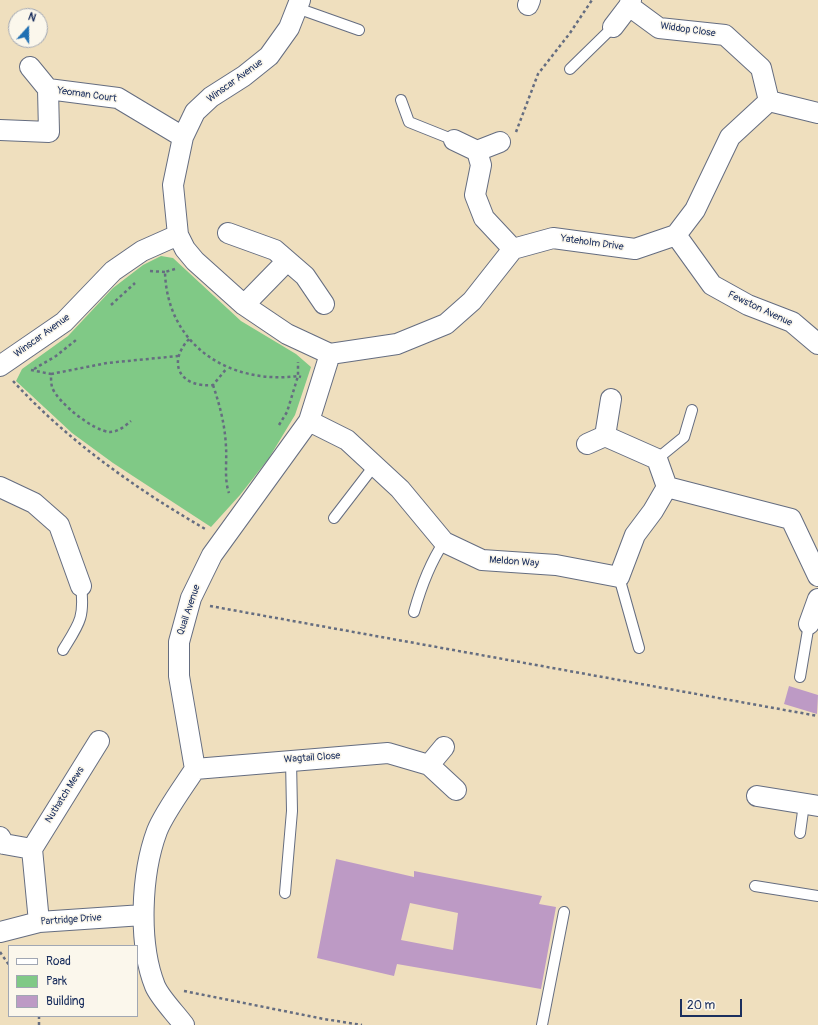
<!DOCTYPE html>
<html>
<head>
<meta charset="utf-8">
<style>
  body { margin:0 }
  #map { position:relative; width:818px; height:1025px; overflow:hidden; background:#efdfbe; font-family:Pangolin,sans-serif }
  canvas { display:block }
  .legend { position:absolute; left:8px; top:945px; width:130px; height:72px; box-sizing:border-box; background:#fbf7ec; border:1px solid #a1a7b3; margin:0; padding:5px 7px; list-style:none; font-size:12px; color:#1b2f5e }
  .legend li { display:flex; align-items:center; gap:8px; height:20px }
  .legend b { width:20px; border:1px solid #a1a7b3 }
  .north { position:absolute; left:8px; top:8px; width:40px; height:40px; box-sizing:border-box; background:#fbf7ec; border:1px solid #a1a7b3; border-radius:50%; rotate:21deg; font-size:11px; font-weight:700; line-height:16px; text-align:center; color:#1b2f5e }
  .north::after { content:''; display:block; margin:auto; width:14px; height:18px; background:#1f6fb2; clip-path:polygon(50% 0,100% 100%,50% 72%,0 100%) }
  .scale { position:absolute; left:680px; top:999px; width:62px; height:18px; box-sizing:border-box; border:2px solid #1b2f5e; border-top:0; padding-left:5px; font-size:12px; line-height:14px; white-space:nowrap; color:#1b2f5e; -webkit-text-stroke:3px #fbf7ec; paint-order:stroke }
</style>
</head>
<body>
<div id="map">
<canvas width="818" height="1025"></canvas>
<ul class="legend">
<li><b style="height:5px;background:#fff"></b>Road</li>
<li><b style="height:11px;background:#80c986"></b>Park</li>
<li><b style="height:11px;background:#bd9ac5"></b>Building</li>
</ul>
<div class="north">N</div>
<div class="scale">20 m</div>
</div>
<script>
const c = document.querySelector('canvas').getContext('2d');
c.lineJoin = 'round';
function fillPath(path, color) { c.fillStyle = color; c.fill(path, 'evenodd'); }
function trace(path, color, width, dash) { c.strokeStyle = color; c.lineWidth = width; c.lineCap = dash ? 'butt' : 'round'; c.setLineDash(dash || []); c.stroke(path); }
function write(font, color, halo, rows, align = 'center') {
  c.font = font + ' Pangolin,sans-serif'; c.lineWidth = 3; c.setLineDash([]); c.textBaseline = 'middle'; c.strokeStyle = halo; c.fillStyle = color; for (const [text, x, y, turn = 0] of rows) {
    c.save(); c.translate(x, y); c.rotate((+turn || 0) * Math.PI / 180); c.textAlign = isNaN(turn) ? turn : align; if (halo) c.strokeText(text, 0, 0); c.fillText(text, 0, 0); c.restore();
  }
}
fillPath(new Path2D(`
  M161,256L173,258L241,321L296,354L311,367L295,415L269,458L240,495L211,527L113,463L72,433L16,381L22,369L68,336L113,288L143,265Z`), '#80c986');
fillPath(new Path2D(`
  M789,686L818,695L817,714L784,704Z
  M336,859L414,877V871L542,896L539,904L556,907L541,989L397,964L394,976L317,958ZM410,903L458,913L453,950L401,940Z`), '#bd9ac5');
const lane = new Path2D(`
  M297,8L359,30
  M570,69L613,27
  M401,100L409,122L454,140
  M657,459L684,437L692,410
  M334,518L374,466
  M619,577L639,648
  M414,612C421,587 430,563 444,542
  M63,650C79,624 85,618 81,586
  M800,677L809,624
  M800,833L804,804
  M755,886L818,896
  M285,893L292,811L291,760
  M542,1025L564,912`);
const street = new Path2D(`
  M300,0L289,28L269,56L244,76L211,97L195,112L183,137L173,185L178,235L185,249L195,261L244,305L287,334L330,354
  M631,0L629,6L659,28L725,35L761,68L769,101
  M528,5L530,0
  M613,27L629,6
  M30,67L48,89
  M0,130L49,132L48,89L118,98L183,137
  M454,140L477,151L481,165L475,195L484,218L513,249
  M477,151L500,142
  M228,233L275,250L305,276L324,304
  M676,235L712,285L748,305L792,322L818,344
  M244,305L287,261
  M330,354L397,344L446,324L472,301L513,249L553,238L635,249L676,235L695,210L730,137L769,101L818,113
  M0,366L64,322L113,271L142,251L178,235
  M611,399L605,436L657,459L667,487
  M309,421L347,440L400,489L444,542L482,560L556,565L619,577L635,535L653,511L667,487L791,519L818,576
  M587,444L605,436
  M0,487L34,503L59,525L81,586
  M809,624L818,599
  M429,765L444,747
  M195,769L388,753L429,765L456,790
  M757,796L818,806
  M0,837L4,844L32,849
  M39,922L32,849L99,741
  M0,932L39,922L143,915
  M184,1025C176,1014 160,998 155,986C138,943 141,874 157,831C164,813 184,786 195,769L179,676V642L191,598L212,555L309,421L330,354`);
trace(lane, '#656d80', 12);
trace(street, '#656d80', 22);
trace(new Path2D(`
  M516,132L538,74L570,33L592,0
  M175,269L165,272C167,345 229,385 298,376V362
  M150,271L165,272
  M111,305L135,283
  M189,339C166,364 181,388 213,385L227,368
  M34,369L56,356L76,340
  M31,370L51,374C51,378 51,383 52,387C57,402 93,431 110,432C118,432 125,426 131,421
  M51,374L107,363L178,356
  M13,381C68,441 136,489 207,530
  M213,385C220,406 225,425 226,447C227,462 224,479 229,493
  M279,425L287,412L298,376L301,377
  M210,606L818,716
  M0,952L9,965
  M184,991L324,1019L362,1025
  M39,1025V1016`), '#656d80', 2.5, [3, 3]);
trace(lane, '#fff', 10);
trace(street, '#fff', 20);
write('10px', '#1b2f5e', '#fbf7ec', [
  ["Widdop Close",688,30,8],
  ["Winscar Avenue",235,81,-36],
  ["Yeoman Court",87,95,8],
  ["Yateholm Drive",592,243,8],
  ["Fewston Avenue",760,309,25],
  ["Winscar Avenue",42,336,-36],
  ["Meldon Way",514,562,4],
  ["Quail Avenue",189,610,-71],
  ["Wagtail Close",312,758,-4],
  ["Nuthatch Mews",65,795,-58],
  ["Partridge Drive",71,920,-4]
]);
</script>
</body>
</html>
